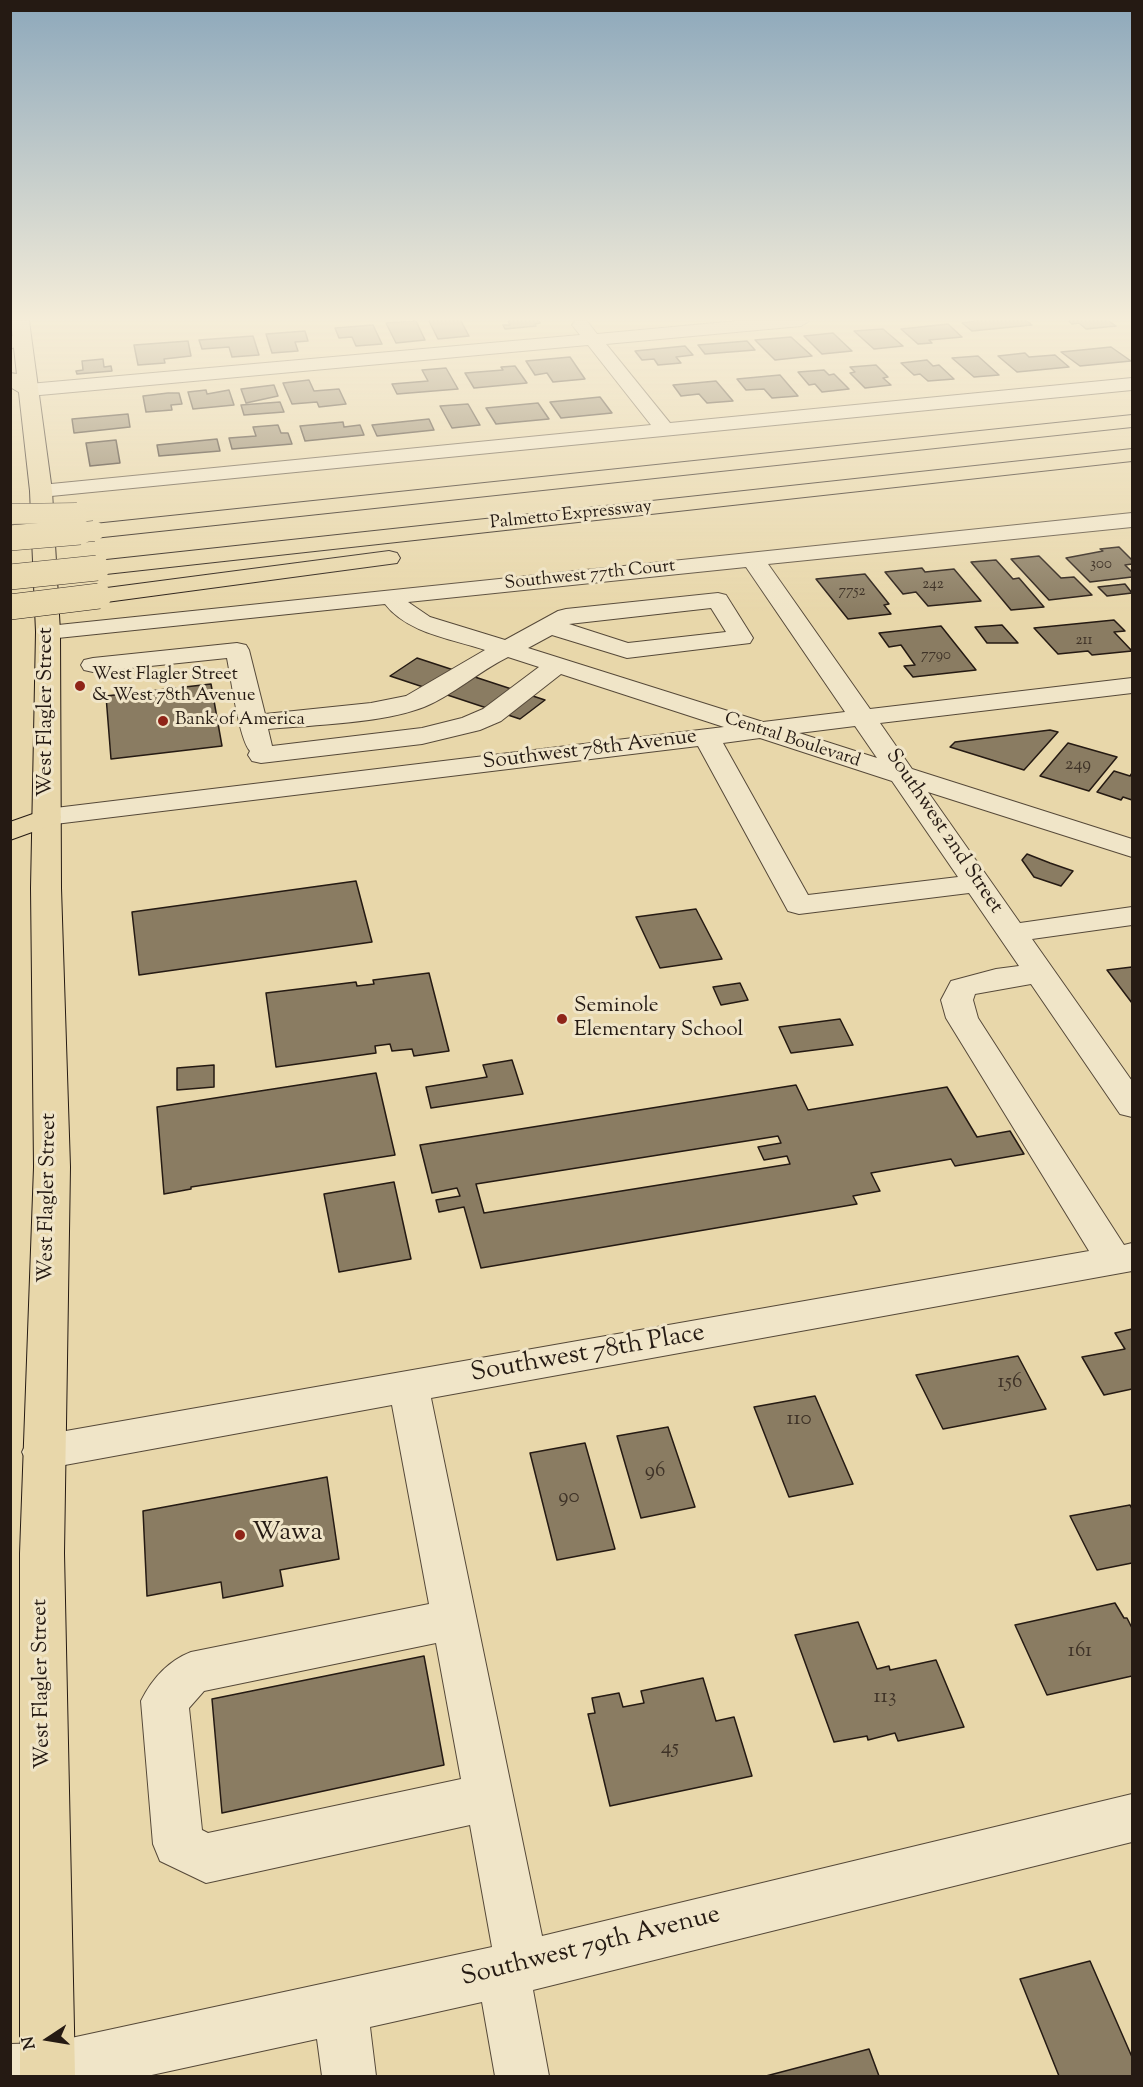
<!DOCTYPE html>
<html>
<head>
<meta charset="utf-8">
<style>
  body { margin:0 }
  #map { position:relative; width:1143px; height:2087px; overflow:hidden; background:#e8d7aa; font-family:"Sorts Mill Goudy",serif }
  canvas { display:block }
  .frame { position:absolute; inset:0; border:12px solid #251a13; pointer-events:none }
  .north { position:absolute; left:18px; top:2009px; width:60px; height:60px; -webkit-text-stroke:4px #f0e5c8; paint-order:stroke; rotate:258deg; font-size:16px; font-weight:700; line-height:24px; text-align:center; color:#251a13 }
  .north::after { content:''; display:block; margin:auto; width:21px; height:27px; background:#251a13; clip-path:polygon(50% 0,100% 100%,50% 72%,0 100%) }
</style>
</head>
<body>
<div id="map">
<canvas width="1143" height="2087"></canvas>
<div class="frame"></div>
<div class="north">N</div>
</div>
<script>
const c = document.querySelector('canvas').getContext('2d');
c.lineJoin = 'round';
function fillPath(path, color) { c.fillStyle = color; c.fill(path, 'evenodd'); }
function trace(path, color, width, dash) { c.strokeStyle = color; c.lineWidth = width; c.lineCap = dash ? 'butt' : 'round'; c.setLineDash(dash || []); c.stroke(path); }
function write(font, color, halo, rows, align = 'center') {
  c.font = font + ' "Sorts Mill Goudy",serif'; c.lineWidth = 6; c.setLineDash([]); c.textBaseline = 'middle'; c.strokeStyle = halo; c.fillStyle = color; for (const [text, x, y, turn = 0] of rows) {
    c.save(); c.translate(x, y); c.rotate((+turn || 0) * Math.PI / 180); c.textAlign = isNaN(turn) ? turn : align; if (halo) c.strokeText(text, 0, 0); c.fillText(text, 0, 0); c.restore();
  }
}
const building = new Path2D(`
  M416,321L425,340L396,343L386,323Z
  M429,321H461L469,336L438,339Z
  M508,321H539L540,323L535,324L536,326L505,329L503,325H510Z
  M976,321H1027L1032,325L972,331L962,323Z
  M1069,321H1109L1116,326L1086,329L1079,323L1072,324Z
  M948,324L962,337L929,340L932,343L918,344L901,329Z
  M373,325L382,344L356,346L352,337L339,338L335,328Z
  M883,329L903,346L874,349L854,331Z
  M305,331L308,341L295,342L298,351L272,353L266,334Z
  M833,333L852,351L822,354L804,336Z
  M253,336L259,355L232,357L229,347L202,349L199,340Z
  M791,337L812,356L775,360L755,340Z
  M188,341L191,356L164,359L165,363L138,365L134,345Z
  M747,341L755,350L705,354L698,345Z
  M685,346L693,355L676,357L681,363L658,365L654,359L642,360L635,351Z
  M1111,347L1131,361L1080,366L1061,352Z
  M1025,353L1029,357L1055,355L1069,367L1017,372L998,356Z
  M978,356L999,375L974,377L952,358Z
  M570,357L585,379L553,382L547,373L535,375L526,361Z
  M103,359L104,367L111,366L112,371L77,374L76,371L83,370L82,361Z
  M927,360L933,366L939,365L954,379L928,381L920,374L914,375L901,363Z
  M876,365L888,377L883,378L891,385L865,388L850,373L855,372L850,367Z
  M515,366L527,383L474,388L465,373L503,370L501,367Z
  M446,368L458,389L397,394L392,384L428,381L422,370Z
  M824,370L829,375L834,374L849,389L822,392L815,384L809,385L798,372Z
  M780,375L798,396L772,398L764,389L746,390L737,379Z
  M309,380L314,391L339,389L346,404L319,407L317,402L292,404L283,383Z
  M716,381L733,401L707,403L699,394L681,396L673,385Z
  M274,385L278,396L246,403L241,389Z
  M206,390L207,394L229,390L234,405L193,409L188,392Z
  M168,393H179L182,404L171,405L172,410L146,412L143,396Z
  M600,397L612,413L561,418L550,402Z
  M280,402L284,412L244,415L241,405Z
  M538,403L549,419L496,424L486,408Z
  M468,404L480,425L452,428L440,406Z
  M128,414L130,427L74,433L72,419Z
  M429,419L434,430L377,436L372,425Z
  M343,422L344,427L360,425L364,435L305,441L300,426Z
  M278,425L281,433H288L292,444L232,449L229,438L256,436L253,427Z
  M217,439L220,451L159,456L157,445Z
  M116,440L120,463L90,466L86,443Z
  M1119,547L1132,560V564L1125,565L1132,572V577L1090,582L1066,558L1103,551L1100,549Z
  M1039,556L1061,578L1074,577L1092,595L1049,600L1011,559Z
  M996,560L1013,579L1019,578L1044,607L1011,610L971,562Z
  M922,568L925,572L954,569L981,601L928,606L916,592L903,594L885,572Z
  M865,574L889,604L884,605L891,614L848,619L816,579Z
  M1125,584L1132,593L1107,596L1098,587Z
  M1114,620L1125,631L1114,632L1132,651L1092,655L1088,651L1058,654L1034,628Z
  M1002,625L1018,643H987L975,627Z
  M941,626L976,670L913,677L904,666L915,665L901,645L889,647L879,633Z
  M417,658L545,700L520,719L390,676Z
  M211,684L222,746L111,759L106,696Z
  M1050,730L1058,732L1024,770L950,747L955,742Z
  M1068,743L1117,757L1089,791L1040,776Z
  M1114,771L1130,776L1132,773V800L1123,797L1121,800L1097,792Z
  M1027,854L1050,863L1073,871L1061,886L1034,877L1022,860Z
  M356,881L372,942L139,975L132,912Z
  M696,909L722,959L660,968L636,917Z
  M1132,967V1003L1107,970Z
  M429,973L449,1051L414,1056L412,1049L392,1051L390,1044L375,1046L376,1053L276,1067L266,993L356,982L357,986L374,984L373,980Z
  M740,983L748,1000L721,1005L713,987Z
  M840,1019L853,1045L791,1053L779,1027Z
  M512,1060L523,1094L431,1108L426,1087L487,1077L483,1065Z
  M214,1065V1087L177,1090V1068Z
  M376,1073L395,1155L191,1187V1189L164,1194L157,1107Z
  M796,1085L808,1110L947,1087L977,1137L1010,1131L1024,1154L955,1166L951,1159L871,1173L880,1191L853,1196L857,1204L481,1268L464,1207L439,1212L436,1200L460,1196L457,1188L432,1193L420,1145ZM778,1136L781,1143L758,1147L764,1160L787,1156L790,1164L484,1213L476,1184Z
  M394,1182L411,1259L339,1272L324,1194Z
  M1132,1329V1389L1104,1395L1082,1357L1125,1349L1115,1333Z
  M1018,1356L1046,1409L943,1429L916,1375Z
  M815,1396L853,1484L789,1497L754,1407Z
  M668,1427L695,1507L641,1518L617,1436Z
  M585,1443L615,1549L557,1560L530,1453Z
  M327,1477L339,1559L280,1570L283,1586L223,1598L221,1582L147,1596L143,1511Z
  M1130,1505L1132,1509V1563L1097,1570L1070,1516Z
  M1115,1603L1124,1618H1127L1132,1628V1676L1047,1695L1015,1625Z
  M858,1622L877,1669L889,1666L890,1670L936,1660L964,1727L898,1741L895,1733L868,1740L867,1736L834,1742L795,1635Z
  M424,1656L444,1765L222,1813L212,1699Z
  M703,1678L716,1721L734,1717L752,1776L610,1806L588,1714L595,1713L592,1698L619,1693L623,1707L644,1703L641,1691Z
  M1090,1961L1132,2057V2076H1059L1020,1979Z
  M869,2049L879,2076H766Z`);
fillPath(building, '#8a7c62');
trace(building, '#251a13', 1.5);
const minor = new Path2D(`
  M575,321H587L597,334L737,321H809L801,326L606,344L670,423L1132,378V390L41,497L34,495L30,491L34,487L41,485L651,425L588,345L29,396L22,394L20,390L22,386L29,384L580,335L572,325Z
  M1132,513V527L768,564L870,709L1132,678V693L880,723L912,769L1132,839V857L928,792L1020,923L1132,907V925L1032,939L1132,1081V1117L1120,1114L1031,984L975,994L973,1000L978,1018L1124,1245L1132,1243V1271L431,1398L542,1936L1132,1794V1842L533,1990L549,2076H495L482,2002L370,2027L376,2076H322L317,2039L147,2076H10V2044L48,2043L492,1947L470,1825L206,1883L160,1861L153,1844L141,1701C152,1679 168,1661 191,1652L429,1604L392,1405L43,1469L28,1464L22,1452L28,1440L43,1435L1089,1251L946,1018L941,1000L951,981L996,969L1019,966L969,893L799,914L788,911L698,746L47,825L37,823L33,817L37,811L47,809L724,727L561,674L501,721L480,730L422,744L261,763L252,761L248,755L250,751C239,739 231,678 227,658L93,672L84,670L81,665L84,660L93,658L237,643L246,645L249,650L265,714L371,703L406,696L485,650C452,639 407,633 385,604L48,639L39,637L36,632L39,627ZM746,567L845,712L763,722L528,648L552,635L627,658L750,643L753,638L726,595L718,593L566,609L558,611L505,640L430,617L408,602ZM711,608L726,632L628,643L569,624ZM508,657L539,667L483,709L462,718L422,728L272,746L268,729C314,725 383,723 424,707C454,695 479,671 508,657ZM855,726L877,758L799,733ZM760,738L892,781L958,877L808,895L723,743ZM436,1643L461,1779L208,1833L202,1830L189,1708L204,1691Z`);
const major = new Path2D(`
  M11,321H29L52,491L60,632L61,888L70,1167L64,1553L75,2076H20V1553L34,1167L31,888L36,632L30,491Z`);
const highway = new Path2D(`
  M22,333L28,334L31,338L28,342L10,349V337Z
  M10,373L17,374L38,390L36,394H22L10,387Z
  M1132,415V427L94,538L86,536L83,531L86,526L94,524Z
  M1132,449V461L97,575L89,573L86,568L89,563L97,561Z
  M389,551L397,553L400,558L397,563L99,603L91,601L87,596L91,591L99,589Z
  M47,809L57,811L61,817L57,823L10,840V822Z`);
trace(minor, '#564939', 2);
trace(major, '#251a13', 2);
trace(highway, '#251a13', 2);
fillPath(minor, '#f0e5c8');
fillPath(major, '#e8d7aa');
fillPath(highway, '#e8d7aa');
const highwayBridgeFar1 = new Path2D(`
  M10,514L77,513
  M62,534L94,531`);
const highwayBridge = new Path2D(`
  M10,538L80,532
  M10,577L97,568
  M10,607L99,596`);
trace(highwayBridgeFar1, '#251a13', 21, []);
trace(highwayBridge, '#251a13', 26, []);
trace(highwayBridgeFar1, '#e8d7aa', 20);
trace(highwayBridge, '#e8d7aa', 25);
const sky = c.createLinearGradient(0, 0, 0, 614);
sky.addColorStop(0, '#8da8bb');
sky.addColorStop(0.52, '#f5edd9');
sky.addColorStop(1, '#f5edd900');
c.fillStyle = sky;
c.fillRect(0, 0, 1143, 614);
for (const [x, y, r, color] of [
  [80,686,6,"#8f2418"],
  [163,721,6,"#8f2418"],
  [562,1019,6,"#8f2418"],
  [240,1535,6,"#8f2418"]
]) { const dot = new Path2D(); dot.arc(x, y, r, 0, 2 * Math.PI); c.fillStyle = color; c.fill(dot); trace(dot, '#f0e5c8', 2); }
write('15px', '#3e3227', null, [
  ["300",1101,565],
  ["242",933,585],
  ["7752",852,592],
  ["211",1084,641],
  ["7790",936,656]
]);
write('18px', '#251a13', '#f0e5c8', [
  ["Palmetto Expressway",571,516,-6],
  ["Southwest 77th Court",590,576,-6],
  ["Central Boulevard",792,741,18]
]);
write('18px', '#251a13', '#f0e5c8', [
  ["West Flagler Street",92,676],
  ["& West 78th Avenue",92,697],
  ["Bank of America",175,721]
], 'left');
write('18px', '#3e3227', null, [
  ["249",1078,766]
]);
write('21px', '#251a13', '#f0e5c8', [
  ["West Flagler Street",47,712,-90],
  ["Southwest 78th Avenue",590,751,-7],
  ["Southwest 2nd Street",943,832,56],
  ["West Flagler Street",49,1198,-89],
  ["West Flagler Street",43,1684,-91]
]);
write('21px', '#251a13', '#f0e5c8', [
  ["Seminole",574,1007],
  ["Elementary School",574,1031]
], 'left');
write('21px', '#3e3227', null, [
  ["156",1010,1383],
  ["110",799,1420],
  ["96",655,1472],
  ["90",569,1498],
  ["161",1080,1652],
  ["113",885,1698],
  ["45",670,1749]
]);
write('26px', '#251a13', '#f0e5c8', [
  ["Southwest 78th Place",588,1355,-10],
  ["Southwest 79th Avenue",591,1948,-14]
]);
write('26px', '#251a13', '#f0e5c8', [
  ["Wawa",252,1535]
], 'left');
</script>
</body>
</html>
